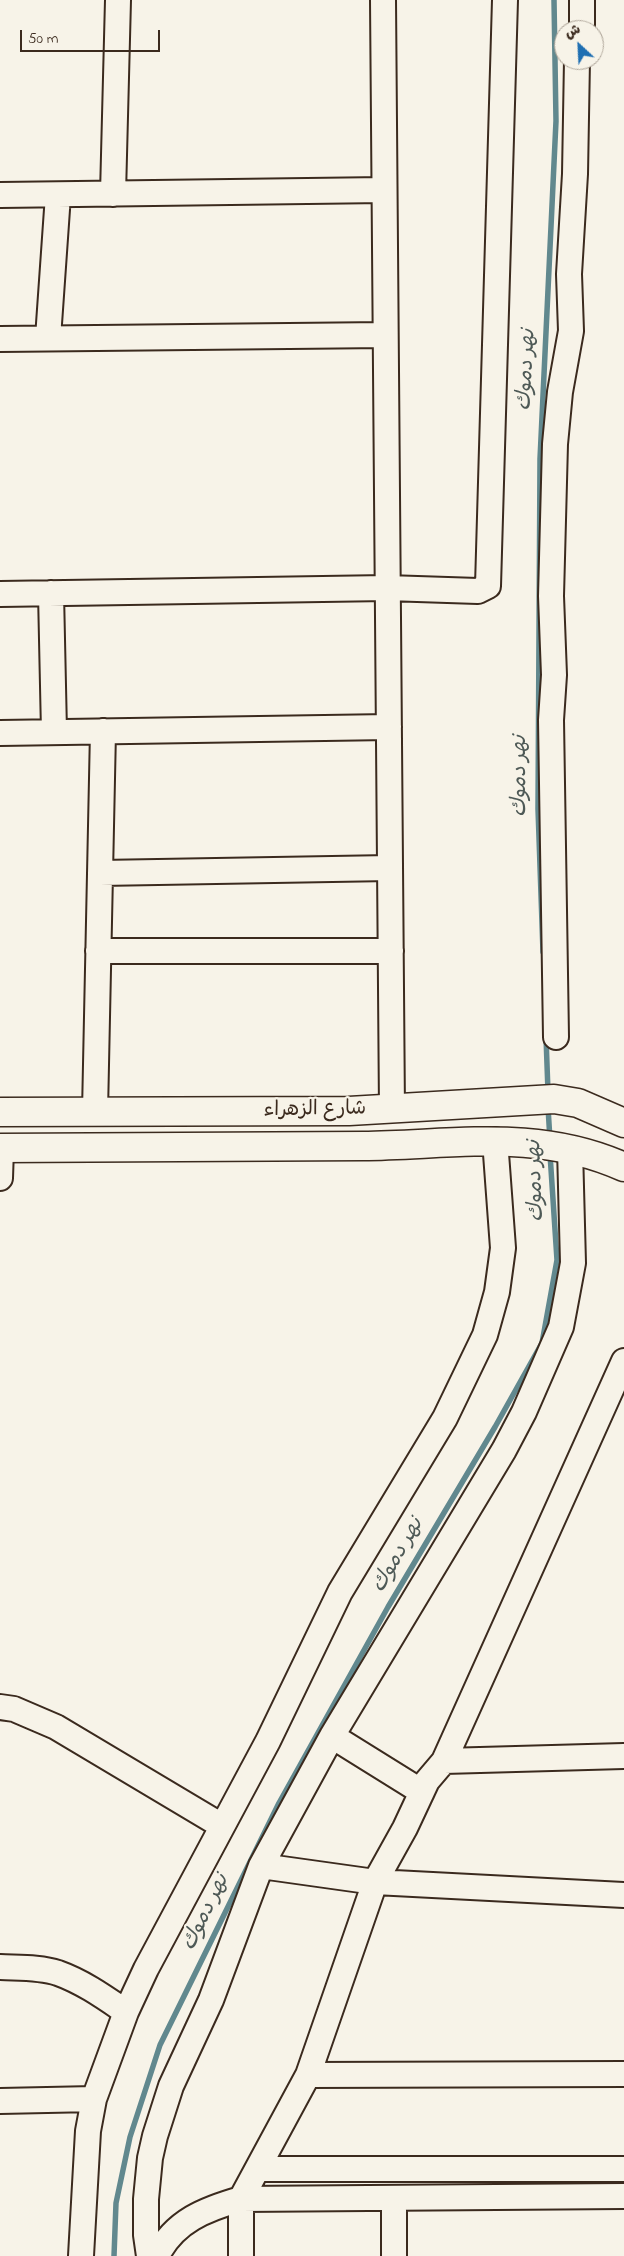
<!DOCTYPE html>
<html>
<head>
<meta charset="utf-8">
<style>
  body { margin:0 }
  #map { position:relative; width:624px; height:2256px; overflow:hidden; background:#f7f3e8; font-family:"Indie Flower","Playpen Sans Arabic",sans-serif }
  canvas { display:block }
  .north { position:absolute; left:554px; top:20px; width:50px; height:50px; box-sizing:border-box; background:#f7f3e8; border:1px solid #aca397; border-radius:50%; rotate:335deg; font-size:14px; font-weight:700; line-height:20px; text-align:center; color:#3b2a1e }
  .north::after { content:''; display:block; margin:auto; width:18px; height:22px; background:#1f6fb2; clip-path:polygon(50% 0,100% 100%,50% 72%,0 100%) }
  .scale { position:absolute; left:20px; top:30px; width:140px; height:22px; box-sizing:border-box; border:2px solid #3b2a1e; border-top:0; padding-left:6px; font-size:15px; line-height:18px; white-space:nowrap; color:#3b2a1e; -webkit-text-stroke:4px #f7f3e8; paint-order:stroke }
</style>
</head>
<body>
<div id="map">
<canvas width="624" height="2256"></canvas>
<div class="north">ش</div>
<div class="scale">50 m</div>
</div>
<script>
const c = document.querySelector('canvas').getContext('2d');
c.lineJoin = 'round';
function trace(path, color, width, dash) { c.strokeStyle = color; c.lineWidth = width; c.lineCap = dash ? 'butt' : 'round'; c.setLineDash(dash || []); c.stroke(path); }
function write(font, color, halo, rows, align = 'center') {
  c.font = font + ' "Indie Flower","Playpen Sans Arabic",sans-serif'; c.lineWidth = 4.5; c.setLineDash([]); c.textBaseline = 'middle'; c.strokeStyle = halo; c.fillStyle = color; for (const [text, x, y, turn = 0] of rows) {
    c.save(); c.translate(x, y); c.rotate((+turn || 0) * Math.PI / 180); c.textAlign = isNaN(turn) ? turn : align; if (halo) c.strokeText(text, 0, 0); c.fillText(text, 0, 0); c.restore();
  }
}
trace(new Path2D(`
  M543,952L538,809L540,459L556,121L554,0
  M546,1037L548,1092
  M548,1107L550,1140
  M114,2256L116,2203L130,2137L160,2045L279,1803L388,1607L495,1427L542,1343L557,1260L550,1154`), '#61888e', 5.5);
const minor = new Path2D(`
  M383,0L392,1109
  M582,0V30
  M113,194L118,0
  M0,195L384,190
  M48,338L58,195
  M0,339L385,335
  M51,593L54,732
  M0,594L387,588L478,591L488,586L505,0
  M0,733L389,727
  M100,873L390,868
  M98,951H391
  M556,1037L551,720L554,675L551,596L555,444L560,392L571,331L569,274L575,174L577,60
  M95,1112L103,731
  M0,1178L1,1148
  M0,1707L14,1709L56,1727L222,1826
  M332,1736L422,1792
  M444,1761L624,1756
  M261,1866L375,1882L624,1895
  M0,1967C19,1968 40,1967 58,1973C83,1982 104,1997 126,2012
  M308,2075L624,2074
  M0,2101L94,2099
  M258,2169H624
  M394,2198V2256
  M81,2256L88,2131L94,2099L126,2012L146,1969L268,1741L340,1592L445,1418L485,1335L497,1292L503,1248L495,1140
  M149,2256L146,2235V2199L150,2158L155,2136L171,2086L211,2000L261,1866L332,1736L504,1450L524,1412L561,1327L573,1263L570,1149
  M157,2256C174,2221 206,2209 241,2199L624,2196
  M241,2256V2199L308,2075L375,1882L405,1828L427,1781L444,1761L624,1361`);
const major = new Path2D(`
  M0,1112L349,1111L554,1099L578,1103L624,1123
  M0,1148C121,1147 242,1146 363,1146C454,1145 537,1128 624,1167`);
trace(minor, '#3b2a1e', 28);
trace(major, '#3b2a1e', 31);
trace(minor, '#f7f3e8', 24);
trace(major, '#f7f3e8', 28);
write('20px', '#3b2a1e', '#f7f3e8', [
  ["شارع الزهراء",315,1111,-1]
]);
write('italic 21px', '#4e5956', '#f7f3e8', [
  ["نهر دموك",528,370,-87],
  ["نهر دموك",522,776,-90],
  ["نهر دموك",537,1181,-92],
  ["نهر دموك",399,1556,-60],
  ["نهر دموك",207,1913,-64]
]);
</script>
</body>
</html>
